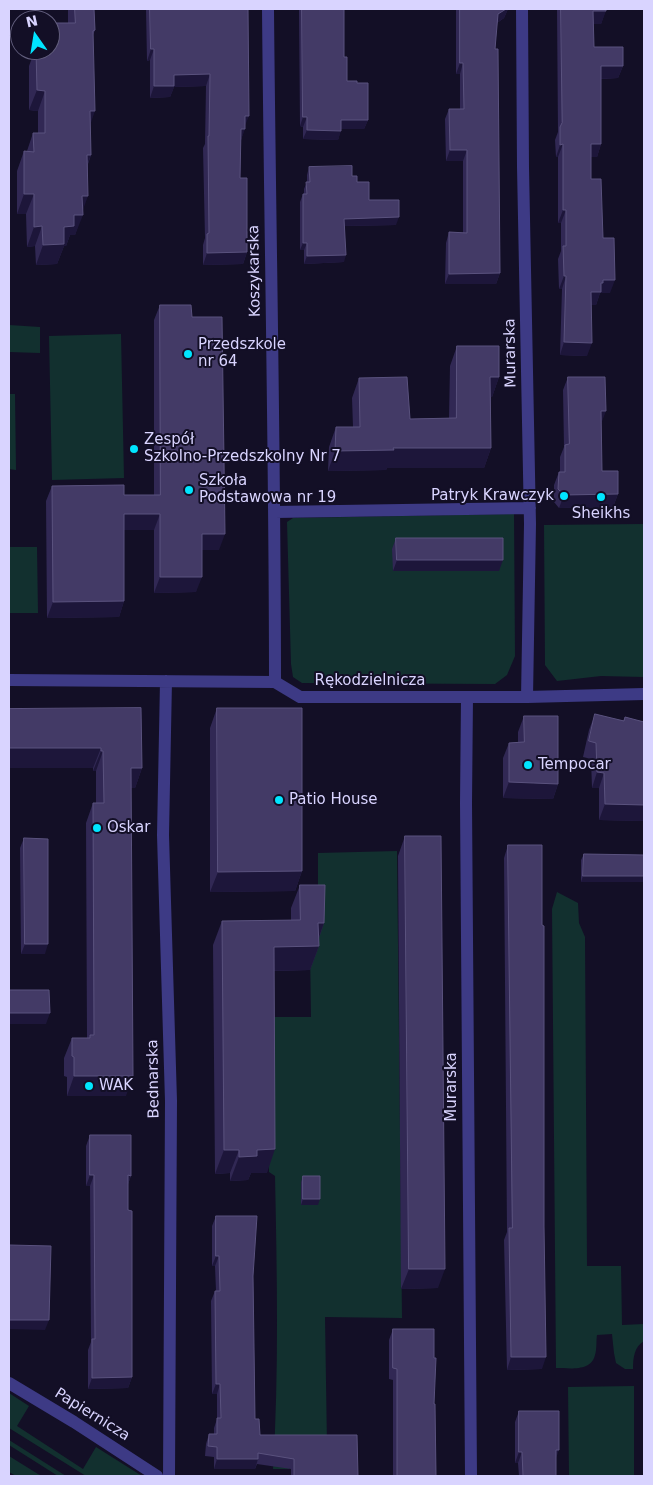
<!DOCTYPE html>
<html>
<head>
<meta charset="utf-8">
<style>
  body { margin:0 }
  #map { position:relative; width:653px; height:1485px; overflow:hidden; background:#130f26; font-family:"DejaVu Sans",sans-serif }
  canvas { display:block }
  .frame { position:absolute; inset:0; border:10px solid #d9d4ff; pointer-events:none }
  .north { position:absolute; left:10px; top:10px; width:50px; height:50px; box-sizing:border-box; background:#130f26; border:1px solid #625e7d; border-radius:50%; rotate:347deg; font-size:14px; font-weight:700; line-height:20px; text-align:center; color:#d9d4ff }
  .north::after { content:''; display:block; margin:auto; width:18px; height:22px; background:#00e5ff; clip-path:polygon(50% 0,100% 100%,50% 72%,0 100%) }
</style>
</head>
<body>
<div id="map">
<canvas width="653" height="1485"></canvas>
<div class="frame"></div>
<div class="north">N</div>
</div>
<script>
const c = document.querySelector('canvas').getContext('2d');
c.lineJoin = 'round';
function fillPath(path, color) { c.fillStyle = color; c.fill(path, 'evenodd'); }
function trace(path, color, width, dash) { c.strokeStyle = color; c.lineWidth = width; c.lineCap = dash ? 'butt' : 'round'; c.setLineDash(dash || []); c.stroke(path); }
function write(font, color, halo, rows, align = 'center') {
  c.font = font + ' "DejaVu Sans",sans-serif'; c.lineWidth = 4; c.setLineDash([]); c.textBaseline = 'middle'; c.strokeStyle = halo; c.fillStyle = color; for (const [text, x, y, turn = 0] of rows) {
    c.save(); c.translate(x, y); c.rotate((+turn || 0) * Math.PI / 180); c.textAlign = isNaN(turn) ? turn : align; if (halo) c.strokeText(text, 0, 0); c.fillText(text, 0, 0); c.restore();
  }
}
fillPath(new Path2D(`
  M9,325L40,327V353L9,352Z
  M121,334L124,478L52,480L49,336Z
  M9,394H15L16,470L9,469Z
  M514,514L515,656L507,675L495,684L302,683L293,677L291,664L287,522L293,518Z
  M644,524V677L601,676L557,681L545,665L544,525Z
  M9,547H37L38,613H9Z
  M397,851L402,1318L325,1317L327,1446H289V1469H273C279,1372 277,1274 275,1176L269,1172L268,1017H311L310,947L318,906V853Z
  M557,892L578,903L579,923L585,937L587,1266H621L622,1325L644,1324V1341C634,1347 633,1358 633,1369H625L616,1363L614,1353L612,1334L597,1335C596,1341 597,1349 595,1355C591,1372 570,1368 556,1368L552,909Z
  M634,1386V1476H569L568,1387Z
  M9,1393L29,1406L17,1426L83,1469L96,1447L142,1476H86L9,1428Z
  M9,1440L66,1476H58L9,1445Z
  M9,1456L38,1474L42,1476H16L9,1472Z`), '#12302f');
trace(new Path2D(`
  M268,9C270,233 275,458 275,682
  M522,9L523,167L530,524L527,697
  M275,512L530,508
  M9,680L275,682L300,697H527L644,694
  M166,681L163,835L171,1101L169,1476
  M467,697L466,803L471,1476
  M9,1383L74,1422L157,1476`), '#3d3a85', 12);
fillPath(new Path2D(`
  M68,9H94L95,30L93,35L90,126L91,155L88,164L83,211L75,235H70L66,246H64L57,264L36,265L35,246L27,247L26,214H17V171L24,151H27L33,133H38V111L29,110V66L35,50H50L68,23Z
  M146,9H248L245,126L241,140L240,178L247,252L243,264L203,265V245L205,238L203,148L205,144L206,86L174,87L170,97L150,98V60L147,61Z
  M299,9H347V10H344V57L347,81L357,83L368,120L364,129H341L338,140L303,139V127L300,126Z
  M456,9H508L504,18L497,23L495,49L500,273L496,284H445L446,243L449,232L463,233V161H446L445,119L449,109H460V74H456Z
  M557,9H606L601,24H593L594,47L623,66L618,78L601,79V144L597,157H591V179L603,238L610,293H600L596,305H591L587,356L560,355L562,289H559L558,259L561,251V223H558V157H556L555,140L558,132Z
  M309,167L352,176L357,182L369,200L396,225L345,226L344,262L304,264V250H300V202L303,194H304V189L307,182V175Z
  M160,305L192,317L219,550H202L196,592L154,593V530H124V601L119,617L47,618L46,501L52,486L124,495H154V320Z
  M457,346L499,377L492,397H491V448L484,468H387L386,470L328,471L329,447L336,427H353L352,398L359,378L410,419L449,418L450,366Z
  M568,377L601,423L602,471L618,494L613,507L559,508L554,502V485L559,472H560V457L564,447L563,390Z
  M396,538L499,571H393L392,549Z
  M141,708L142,768L135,788H131L126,1096H67V1077L64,1076V1058L72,1038H87L86,823L93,803H96V771H93V768H9V709Z
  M217,708L302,871L295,891L210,892V728Z
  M595,714L623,721L625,717L644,722V818L643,821L599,820V788H592L591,759L583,757L589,730Z
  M524,716L558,784L553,799L503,798V758L509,743L518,742V732Z
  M405,836L438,1288L401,1289L398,856Z
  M24,838L45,954H21L20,848Z
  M508,845L542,1369L507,1370L504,1240L507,1232L504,858Z
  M584,854L644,855V882H581V860Z
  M300,885L324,923L319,938V946L310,970L274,971L267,1173H251L248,1180L230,1181V1173L215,1174L213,945L222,921L291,920V908Z
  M90,1135L131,1176L128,1184V1210L132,1377L128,1388L88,1389V1350L91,1342L90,1186H86V1146Z
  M303,1176L318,1205H301V1182Z
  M216,1216L253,1276L255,1419L260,1435L358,1476H291V1469L257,1464L255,1469H214V1457L205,1456L206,1444L209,1434H214V1428L217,1419V1394H212L211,1301L215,1291H216L215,1266H212V1226Z
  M393,1329L434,1404L436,1476H393V1380L389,1379V1340Z
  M519,1411L556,1459V1476H519L518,1463H515V1422Z`), '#312854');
fillPath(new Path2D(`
  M506,9H508L504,18L494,25L498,14Z
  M593,11H606L601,24H588Z
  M151,49H154L150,60L147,61Z
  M460,63H463L460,74H456Z
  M601,66H623L618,78L596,79Z
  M210,74L206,86L174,87L170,97L150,98L154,86L174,75Z
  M37,90L45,91L38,111L29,110Z
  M90,111H95L88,131Z
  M245,116H249L244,128Z
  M303,117H307L303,127L300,126Z
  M341,120H368L364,129H338Z
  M241,129H245L241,140Z
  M307,130L341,131L338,140L303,139Z
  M563,144L558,157H556L560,145Z
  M591,144H601L597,157H587Z
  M450,150H467L463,161H446Z
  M87,155H91L83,175Z
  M24,194H34L26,214H17Z
  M82,196H88L81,215H83L75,235H70L66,246H64L57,264L36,265L43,245L64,227Z
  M563,210H566L561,223H558Z
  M399,217L396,225L342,226L344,219Z
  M42,226L35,246L27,247L34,227Z
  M303,243H307L304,250H300Z
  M247,252L243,264L203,265L207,253Z
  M346,255L344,262L304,264L307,256Z
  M500,273L496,284H445L449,274Z
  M564,276H566L562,289H559Z
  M603,280H615L610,293H600L596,305H587L591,292Z
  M564,342L592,343L587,356L560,355Z
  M490,377H499L492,397H483Z
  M601,411H606L601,424Z
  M393,448H491L484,468H387L386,470L328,471L335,451Z
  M618,494L613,507L559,508L564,495Z
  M124,514H160L154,530H118Z
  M202,534H225L219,550H196Z
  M397,560H503L499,571H393Z
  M160,577H202L196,592L154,593Z
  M124,601L119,617L47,618L53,602Z
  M9,748H101L93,768H9Z
  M101,751H103L96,771H93Z
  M131,768H142L135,788H124Z
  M597,772L604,773L599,788H592Z
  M509,782L558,784L553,799L503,798Z
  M605,804L644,805V818L643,821L599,820Z
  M302,871L295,891L210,892L218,872Z
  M583,876H644V882H581Z
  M318,923H324L316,946Z
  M25,944H48L45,954H21Z
  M319,946L310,970L265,971L274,947Z
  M9,1013H50L46,1024H9Z
  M74,1076H133L126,1096H67Z
  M275,1149L267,1173H251L248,1180L230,1181L239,1157L257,1150Z
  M224,1150H239L230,1173L215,1174Z
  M90,1175H94L90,1186H86Z
  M128,1175L131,1176L127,1187Z
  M303,1199H320L318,1205H301Z
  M216,1256H219L215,1266H212Z
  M409,1269H445L438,1288L401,1289Z
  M9,1320H49L45,1330L9,1329Z
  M511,1357H546L542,1369L507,1370Z
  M132,1377L128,1388L88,1389L92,1378Z
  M216,1384H220L217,1394H212Z
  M556,1450H559L555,1461Z
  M519,1452H522L518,1463H515Z
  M217,1459H258L255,1469H214Z`), '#1d163a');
const building = new Path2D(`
  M75,9H94L95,30L93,31L95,111H90L91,155H87L88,196H82L83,215H74V226L64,227V244L43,245L42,226L34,227V194H24V151L34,152L33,133H45V91L37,90L36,50H50V23H75Z
  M150,9H248L249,116H245V129H241L240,178H247V252L207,253V234L209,233L208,136H209L210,74L174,75V86H154V49H151Z
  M302,9H344V57H347V81H357V83H368V120H341V131L307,130V117H303Z
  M460,9H506L498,14L495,49H498L500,273L449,274V232L467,233V150H450L449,109H464L463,63H460Z
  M561,9H606V11H593L594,47H623V66H601V144H591V179H601L603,238H614L615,280H603V283H601V292H591L592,343L564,342L566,276H564L563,246H566V210H563V144L560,145V127L562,123Z
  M352,166V176H357V182H369V200H399V217L344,219L346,255L307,256V243H303V194H307L306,182H310L309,167Z
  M160,305H191L192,317H222L225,534H202V577H160V514H124V601L53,602L52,486L124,485V495H160Z
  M457,346H499V377H490L491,448H393L394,450L335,451L336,427H360L359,378L407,377L410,419L456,418Z
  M568,377H605L606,411H601L602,471H618V494L564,495L558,489L559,472H565V445L569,444Z
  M396,538H503V560H397Z
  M141,708L142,768H131L133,1076H74V1057L72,1056V1038H90V1035H94L93,803H104L103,751H101V748H9V709Z
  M217,708H302V871L218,872Z
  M595,714L624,721L625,717L644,722V805L605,804L604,773L597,772L596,743L589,741Z
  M524,716H558V784L509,782V743L524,742Z
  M405,836H441L445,1269H409Z
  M24,838L48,839V944H25Z
  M508,845H542V925L544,926V1226L546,1357H511L509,1228H512Z
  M584,854L644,855V876H583Z
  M300,885H325L324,923H318L319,946L274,947L275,1149L257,1150V1156L239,1157V1150H224L222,921L300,920Z
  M9,990H49L50,1013H9Z
  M90,1135H131V1176L128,1175V1210L132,1211V1377L92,1378V1339H95L94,1175H90Z
  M303,1176H320V1199H303Z
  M216,1216H257L253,1276L255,1419H259L260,1435H357L358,1476H294V1459L258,1453V1459H217V1447L208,1446L209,1434H217V1418H221L220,1384H216L215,1291H220L219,1256H216Z
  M9,1245L51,1246L49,1320H9Z
  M393,1329H434V1358H436L434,1404H435L436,1476H397V1369L393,1368Z
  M519,1411H559V1450H556V1476H523L522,1452H519Z`);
fillPath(building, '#433a66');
trace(building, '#5a527e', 1);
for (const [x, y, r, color] of [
  [188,354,5,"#00e5ff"],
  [134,449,5,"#00e5ff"],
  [189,490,5,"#00e5ff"],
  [564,496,5,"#00e5ff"],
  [601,497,5,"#00e5ff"],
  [528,765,5,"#00e5ff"],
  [279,800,5,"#00e5ff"],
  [97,828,5,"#00e5ff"],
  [89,1086,5,"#00e5ff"]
]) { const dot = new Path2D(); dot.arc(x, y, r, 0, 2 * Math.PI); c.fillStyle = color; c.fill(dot); trace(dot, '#130f26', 2); }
write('15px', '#d9d4ff', '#130f26', [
  ["Koszykarska",255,271,-91],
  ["Murarska",511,353,-91],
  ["Rękodzielnicza",370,681],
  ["Bednarska",154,1079,-91],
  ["Murarska",452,1087,-90],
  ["Papiernicza",92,1415,32]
]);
write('15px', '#d9d4ff', '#130f26', [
  ["Przedszkole",198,345],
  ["nr 64",198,362],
  ["Zespół",144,440],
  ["Szkolno-Przedszkolny Nr 7",144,457],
  ["Szkoła",199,481],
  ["Podstawowa nr 19",199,498],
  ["Patryk Krawczyk",554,496,"right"],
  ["Sheikhs",601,514,"center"],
  ["Tempocar",538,765],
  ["Patio House",289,800],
  ["Oskar",107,828],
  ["WAK",99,1086]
], 'left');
</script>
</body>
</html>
